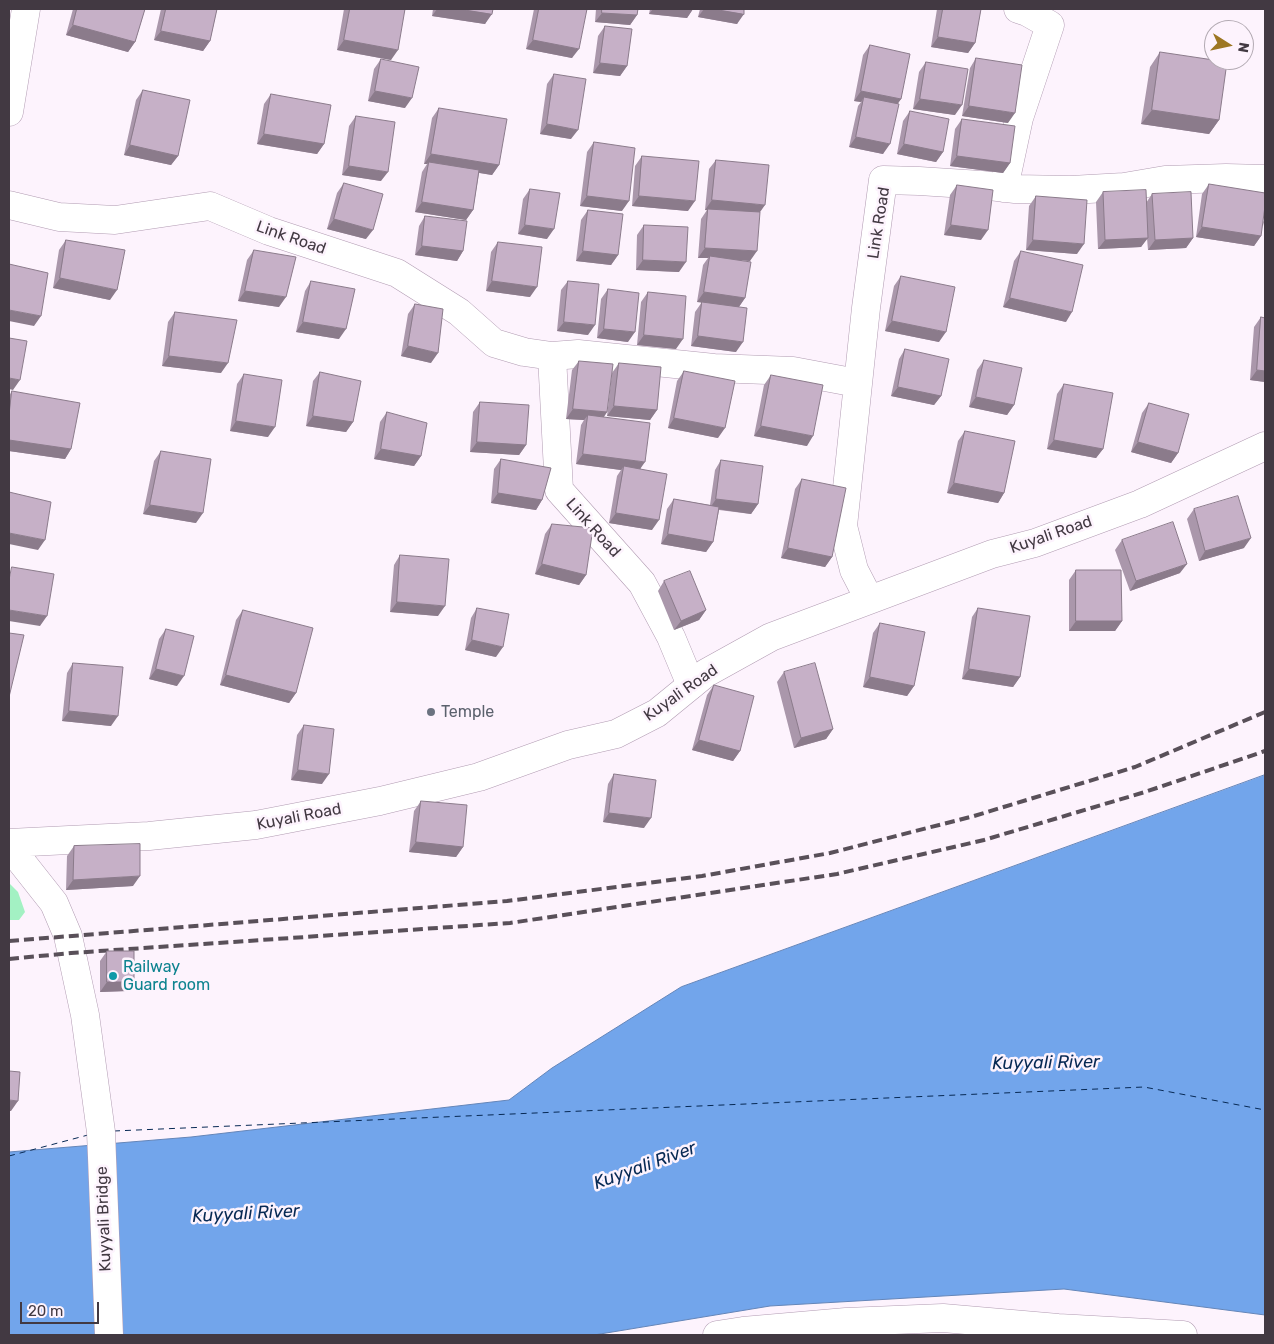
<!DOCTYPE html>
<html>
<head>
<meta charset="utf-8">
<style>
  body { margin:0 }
  #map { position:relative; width:1274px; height:1344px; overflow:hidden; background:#fdf3fd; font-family:Rubik,sans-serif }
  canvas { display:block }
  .frame { position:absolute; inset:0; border:10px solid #423942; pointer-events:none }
  .north { position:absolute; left:1204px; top:20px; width:50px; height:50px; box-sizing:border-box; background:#fdf3fd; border:1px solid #b2a9b2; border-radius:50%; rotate:100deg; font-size:14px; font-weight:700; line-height:20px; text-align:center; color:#423942 }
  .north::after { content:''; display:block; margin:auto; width:18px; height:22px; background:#9d7723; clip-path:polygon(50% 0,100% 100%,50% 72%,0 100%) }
  .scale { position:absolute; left:20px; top:1302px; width:79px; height:22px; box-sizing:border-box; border:2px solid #423942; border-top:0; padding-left:6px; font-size:15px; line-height:18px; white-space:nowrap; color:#423942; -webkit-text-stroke:4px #fdf3fd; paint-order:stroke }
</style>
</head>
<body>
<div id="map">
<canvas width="1274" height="1344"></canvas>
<div class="frame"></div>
<div class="north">N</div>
<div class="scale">20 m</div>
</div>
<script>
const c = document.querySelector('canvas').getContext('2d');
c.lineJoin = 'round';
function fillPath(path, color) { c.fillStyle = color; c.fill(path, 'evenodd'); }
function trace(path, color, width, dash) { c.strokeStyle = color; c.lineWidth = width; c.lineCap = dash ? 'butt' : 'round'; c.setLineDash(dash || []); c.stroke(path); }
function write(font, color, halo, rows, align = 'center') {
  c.font = font + ' Rubik,sans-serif'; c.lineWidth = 5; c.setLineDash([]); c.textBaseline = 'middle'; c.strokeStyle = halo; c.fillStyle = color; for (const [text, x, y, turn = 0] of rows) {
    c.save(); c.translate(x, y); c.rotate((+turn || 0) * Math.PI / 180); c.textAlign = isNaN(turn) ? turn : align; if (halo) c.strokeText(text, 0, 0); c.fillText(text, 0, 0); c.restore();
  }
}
fillPath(new Path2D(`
  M9,883L18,892L25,912L19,920H9Z`), '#a3f1c3');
const water = new Path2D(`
  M1265,775V1315L1064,1289L770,1306L594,1335H9V1152L191,1137L509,1100L552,1068L681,987Z`);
fillPath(water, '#72a5eb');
trace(water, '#6485b8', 1);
trace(new Path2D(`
  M114,1131L1144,1087L1265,1110
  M9,1156L88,1135`), '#072954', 1, [6, 5]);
const street = new Path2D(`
  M9,112L26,9
  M1004,188L1019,118L1050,25L1027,12L1018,9
  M9,205L59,217L115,220L210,206L269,231L397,273L459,312L494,343L524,352L552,356L578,354L714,368L793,371L857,383
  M552,356L559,490L642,583L671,637L691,685
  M869,599L854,570L843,526L866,308L883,180L919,181L981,185L1015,189L1071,190L1124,187L1165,180L1226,178L1265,179
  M717,1335L743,1331L846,1322L943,1318L1058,1328L1183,1335`);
const secondary = new Path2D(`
  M9,843L149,836L256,825L380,801L479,777L568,745L616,734L657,713L706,673L771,637L992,554L1035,543L1140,504L1265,446
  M9,846L54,903L68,936L85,1015L101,1132L109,1335`);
trace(street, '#b19bb2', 29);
trace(secondary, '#b19bb2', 29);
trace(street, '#fff', 28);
trace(secondary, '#fff', 28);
trace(new Path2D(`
  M9,941L507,901L702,876L830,853L974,816L1135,767L1265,712
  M9,959L71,953L510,923L837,874L984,840L1145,792L1265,751`), '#595059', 4, [10, 5]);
fillPath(new Path2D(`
  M73,9H145L135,42L128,52L66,35Z
  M161,9H217L210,41L203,51L154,40Z
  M344,9H405L391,60L337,50Z
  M433,9H493L485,24L432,16Z
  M534,9H587L572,58L526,49Z
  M596,9H638L637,15L630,25L595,22Z
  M650,9H693L687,18L649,14Z
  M700,9H744L737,24L698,17Z
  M937,9H981L975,43L968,53L931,47Z
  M605,26L627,66L620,76L593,73L598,36Z
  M870,45L901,99L898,103L883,154L849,147L858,106L861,102L854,101L863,55Z
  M1160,52L1219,120L1209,134L1141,124L1150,67Z
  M976,58L1008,123L962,116L970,68Z
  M381,59L405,108L368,101L374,69Z
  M926,62L955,115L913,109L919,72Z
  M554,74L571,139L540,134L547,84Z
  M143,90L178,156L171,165L124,155L136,100Z
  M271,94L324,144L317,154L257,144L264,104Z
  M439,108L499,165L492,175L479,173L473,210L466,220L415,212L422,172L427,164H424L432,118Z
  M910,111L943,152L936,162L897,154L903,121Z
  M356,116L381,181L342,175L349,126Z
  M962,119L1010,163L1003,173L950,166L955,129Z
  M594,142L622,211L580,206L587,152Z
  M642,156L688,211L632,206L635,166Z
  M716,160L760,212L750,261L742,260L745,298L739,307L736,352L691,346L695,312L702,302H697L703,265L708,258H698L701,219L707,210H705L709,169Z
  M344,183L366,239L327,229L337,193Z
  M1209,184L1261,236L1254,246L1196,237L1202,194Z
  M957,185L981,240L944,235L950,195Z
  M530,189L547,239L518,234L523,199Z
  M1103,192L1146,203L1152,194L1193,238L1186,248L1148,250L1147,238L1141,247L1098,249L1096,202Z
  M1036,196L1077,254L1026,250L1029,206Z
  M588,210L618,255L611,265L576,261L581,220Z
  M425,216L463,251L457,261L415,255L419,226Z
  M1265,219V230L1263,222Z
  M644,225L679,272L636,270L637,235Z
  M66,240L110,300L53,288L59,250Z
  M498,242L530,297L486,291L491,252Z
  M254,250L279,307L238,301L247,260Z
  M1021,251L1066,322L1003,307L1014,261Z
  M901,276L939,342L885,331L894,286Z
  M311,281L339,339L296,332L305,291Z
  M568,281L588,335L557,331L561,290Z
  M608,289L628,342L597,338L601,299Z
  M648,292L676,349L637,345L641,302Z
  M415,304L431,363L401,356L408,314Z
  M175,312L221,373L162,366L168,322Z
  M1261,317L1265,318V382L1250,380L1254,327Z
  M905,349L941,396L934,405L891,396L899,359Z
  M984,360L1014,405L1007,415L969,407L977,370Z
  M579,361L607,412L604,417L641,469L652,530L609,523L617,476L621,470L576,464L581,425L584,420L566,419L572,370Z
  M619,363L657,410L650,420L607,416L612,373Z
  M684,371L718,438L668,428L677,381Z
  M320,372L353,422L346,432L306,426L313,381Z
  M244,374L268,437L230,431L237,384Z
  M771,375L807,446L754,436L764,385Z
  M1064,384L1103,449L1096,458L1047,449L1057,394Z
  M12,391L71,449L65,459L9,451V396Z
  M480,402L526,445L519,455L470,452L473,412Z
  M1149,403L1178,453L1171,463L1131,452L1142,413Z
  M387,412L421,456L414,466L374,459L380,422Z
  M965,431L1004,493L998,503L947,493L958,441Z
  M161,451L196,523L143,514L154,461Z
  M501,459L542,500L536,510L491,503L494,469Z
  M721,460L758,504L751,514L719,510L713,542L706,552L661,544L667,509L674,499L710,505L715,470Z
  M802,479L832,557L825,567L781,558L795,489Z
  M1194,509L1244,548L1199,561L1187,519Z
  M552,524L586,575L579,585L535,574L545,534Z
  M1122,540L1180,573L1130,591L1115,550Z
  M400,555L438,616L390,612L394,565Z
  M1076,570L1122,621L1115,631H1069V580Z
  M664,581L706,610L699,620L674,630L658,591Z
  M477,608L496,657L465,650L471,618Z
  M978,608L1020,677L1013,687L962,679L972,617Z
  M243,610L296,693L289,703L220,685L236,620Z
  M880,623L914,686L907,696L863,687L873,633Z
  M166,629L177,686L149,679L159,639Z
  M73,663L111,726L62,721L67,673Z
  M784,672L833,729L826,739L794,748L777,682Z
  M714,685L740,751L733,761L692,750L707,695Z
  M304,725L322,784L291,780L297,735Z
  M614,774L644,828L603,822L608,784Z
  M421,801L463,847L456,857L409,852L414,811Z
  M74,846L133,886L66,890L67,856Z
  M107,951L134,982L127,991L100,992V961Z`), '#aa97ab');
fillPath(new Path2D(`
  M437,9H459L492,14L485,24L432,16Z
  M653,9H693L687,18L649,14Z
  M704,9H713L744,14L737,24L698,17Z
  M602,13L637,15L630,25L595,22Z
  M73,25L135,42L128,52L66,35Z
  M161,31L210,41L203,51L154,40Z
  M938,37L975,43L968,53L931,47Z
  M344,40L398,50L391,60L337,50Z
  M533,40L579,49L572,58L526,49Z
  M600,63L627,66L620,76L593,73Z
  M375,91L412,98L405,108L368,101Z
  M861,91L901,99L894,109L864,97L861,102L854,101Z
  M920,99L962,105L955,115L913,109Z
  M969,106L1015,113L1008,123L962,116Z
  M1152,110L1219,120L1209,134L1141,124Z
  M547,124L578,130L571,139L540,134Z
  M264,134L324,144L317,154L257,144Z
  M856,137L890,144L883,154L849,147Z
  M904,144L943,152L936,162L897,154Z
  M130,145L178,156L171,165L124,155Z
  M431,154L499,165L492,175L428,164L429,162L427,164H424Z
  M957,156L1010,163L1003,173L950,166Z
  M349,166L388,172L381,181L342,175Z
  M587,196L629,201L622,211L580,206Z
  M639,196L695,201L688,211L632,206Z
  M712,200L765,205L758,215L705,210Z
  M422,202L473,210L466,220L415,212Z
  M334,219L373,230L366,239L327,229Z
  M525,225L554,229L547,239L518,234Z
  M951,225L988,230L981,240L944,235Z
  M1202,227L1261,236L1254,246L1196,237Z
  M1148,238L1141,247L1098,249L1105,240Z
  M1193,238L1186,248L1148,250L1155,240Z
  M1033,240L1084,244L1077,254L1026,250Z
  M422,246L463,251L457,261L415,255Z
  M705,248L757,251L750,261L709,258L710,256L708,258H698Z
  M583,251L618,255L611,265L576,261Z
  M643,260L686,262L679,272L636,270Z
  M60,278L117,290L110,300L53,288Z
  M492,281L537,287L530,297L486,291Z
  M245,291L286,297L279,307L238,301Z
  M704,292L745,298L738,308L697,302Z
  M1010,298L1072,312L1066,322L1003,307Z
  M9,310L41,316L34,326L9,321Z
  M892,321L946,332L939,342L885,331Z
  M303,322L346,329L339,339L296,332Z
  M564,322L595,325L588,335L557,331Z
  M604,329L635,332L628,342L597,338Z
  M644,335L683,339L676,349L637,345Z
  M698,336L743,342L736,352L691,346Z
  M408,346L438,353L431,363L401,356Z
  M169,356L228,363L221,373L162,366Z
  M1257,370L1265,371V382L1250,380Z
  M9,378L20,380L13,390L9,389Z
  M898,387L941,396L934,405L891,396Z
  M976,397L1014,405L1007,415L969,407Z
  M614,406L657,410L650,420L607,416Z
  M573,409L607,412L600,422L588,415L584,420L566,419Z
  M313,416L353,422L346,432L306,426Z
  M674,418L725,428L718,438L668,428Z
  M236,421L275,427L268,437L230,431Z
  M761,426L813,436L807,446L754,436Z
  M9,440L71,449L65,459L9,451Z
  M1054,440L1103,449L1096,458L1047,449Z
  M477,442L526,445L519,455L470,452Z
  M1138,442L1178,453L1171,463L1131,452Z
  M381,449L421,456L414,466L374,459Z
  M583,454L645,462L638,472L624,466L621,470L576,464Z
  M954,483L1004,493L998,503L947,493Z
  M498,493L542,500L536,510L491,503Z
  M716,499L758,504L751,514L710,508Z
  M150,505L203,513L196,523L143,514Z
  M616,513L659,520L652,530L609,523Z
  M9,533L45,540L38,550L9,544Z
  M668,534L713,542L706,552L661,544Z
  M1251,538L1244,548L1199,561L1205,551Z
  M788,548L832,557L825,567L781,558Z
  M542,564L586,575L579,585L535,574Z
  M1187,564L1180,573L1130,591L1136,581Z
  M397,602L445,606L438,616L390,612Z
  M9,610L47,616L40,626L9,621Z
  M706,610L699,620L674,630L681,621Z
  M1076,621H1122L1115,631H1069Z
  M472,640L503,647L496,657L465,650Z
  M156,669L184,676L177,686L149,679Z
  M969,669L1020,677L1013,687L962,679Z
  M226,675L296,693L289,703L220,685Z
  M870,677L914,686L907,696L863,687Z
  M69,711L118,716L111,726L62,721Z
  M833,729L826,739L794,748L801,738Z
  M699,740L740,751L733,761L692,750Z
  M298,770L329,774L322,784L291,780Z
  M609,813L651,818L644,828L603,822Z
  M416,842L463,847L456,857L409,852Z
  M140,876L133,886L66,890L73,880Z
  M107,982H134L127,991L100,992Z
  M9,1100L18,1101L11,1111H9Z`), '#8b7b8b');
const building = new Path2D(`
  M77,9H145L135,42L73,25Z
  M166,9H217L210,41L161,31Z
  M350,9H405L398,50L344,40Z
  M459,9H493L492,14Z
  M539,9H587L579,49L533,40Z
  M602,9H638L637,15L602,13Z
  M713,9H744V14Z
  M943,9H981L975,43L938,37Z
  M605,26L632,29L627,66L600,63Z
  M870,45L910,54L901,99L861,91Z
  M1160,52L1227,62L1219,120L1152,110Z
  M976,58L1022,65L1015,113L969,106Z
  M381,59L419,67L412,98L375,91Z
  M926,62L968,69L962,105L920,99Z
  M554,74L586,79L578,130L547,124Z
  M143,90L190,100L178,156L130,145Z
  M271,94L331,105L324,144L264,134Z
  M864,97L899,104L890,144L856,137Z
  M439,108L507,119L499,165L431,154Z
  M910,111L949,119L943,152L904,144Z
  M356,116L395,122L388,172L349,166Z
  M962,119L1015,126L1010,163L957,156Z
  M594,142L635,148L629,201L587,196Z
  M642,156L699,161L695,201L639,196Z
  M716,160L769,165L765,205L712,200Z
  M429,162L479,170L473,210L422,202Z
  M344,183L383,194L373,230L334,219Z
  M1209,184L1265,193V206L1261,236L1202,227Z
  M957,185L993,190L988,230L951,225Z
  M530,189L560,193L554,229L525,225Z
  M1146,190L1148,238L1105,240L1103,192Z
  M1191,192L1193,238L1155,240L1152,194Z
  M1036,196L1087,200L1084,244L1033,240Z
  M708,209L760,212L757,251L705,248Z
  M588,210L623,214L618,255L583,251Z
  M425,216L467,221L463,251L422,246Z
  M644,225L688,227L686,262L643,260Z
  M66,240L125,250L117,290L60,278Z
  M498,242L542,247L537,287L492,281Z
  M254,250L296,257L286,297L245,291Z
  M1021,251L1083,265L1072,312L1010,298Z
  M710,256L751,262L745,298L704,292Z
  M9,264L48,273L41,316L9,310Z
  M901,276L955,287L946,332L892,321Z
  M311,281L355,289L346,329L303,322Z
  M568,281L599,284L595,325L564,322Z
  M608,289L639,293L635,332L604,329Z
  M648,292L686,296L683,339L644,335Z
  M702,302L747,308L743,342L698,336Z
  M415,304L443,309L438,353L408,346Z
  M175,312L237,320L228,363L169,356Z
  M1261,317L1265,318V371L1257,370Z
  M9,338L27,341L20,380L9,378Z
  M905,349L949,359L941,396L898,387Z
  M984,360L1022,368L1014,405L976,397Z
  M579,361L613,364L607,412L573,409Z
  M619,363L661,367L657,410L614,406Z
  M684,371L735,381L725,428L674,418Z
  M320,372L361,381L353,422L313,416Z
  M244,374L282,380L275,427L236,421Z
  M771,375L823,385L813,436L761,426Z
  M1064,384L1113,393L1103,449L1054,440Z
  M12,391L80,403L71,449L9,440V415Z
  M480,402L529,405L526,445L477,442Z
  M1149,403L1189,414L1178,453L1138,442Z
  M387,412L427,423L421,456L381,449Z
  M588,415L650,423L645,462L583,454Z
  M965,431L1015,441L1004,493L954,483Z
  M161,451L211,459L203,513L150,505Z
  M501,459L551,468L542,500L498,493Z
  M721,460L763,466L758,504L716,499Z
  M624,466L667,474L659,520L616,513Z
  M802,479L846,488L832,557L788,548Z
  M9,492L51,502L45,540L9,533Z
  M1238,496L1251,538L1205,551L1194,509Z
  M674,499L719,507L713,542L668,534Z
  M1173,522L1187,564L1136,581L1122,540Z
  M552,524L593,528L586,575L542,564Z
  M400,555L449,559L445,606L397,602Z
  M12,567L54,574L47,616L9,610V580Z
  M1076,570H1121L1122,621H1076Z
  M690,571L706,610L681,621L664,581Z
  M477,608L509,614L503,647L472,640Z
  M978,608L1030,616L1020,677L969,669Z
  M243,610L313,628L296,693L226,675Z
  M880,623L925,632L914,686L870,677Z
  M166,629L194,636L184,676L156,669Z
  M9,633L24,635L9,697Z
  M73,663L123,667L118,716L69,711Z
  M815,663L833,729L801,738L784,672Z
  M714,685L754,696L740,751L699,740Z
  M304,725L334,729L329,774L298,770Z
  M614,774L656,780L651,818L609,813Z
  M421,801L467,805L463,847L416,842Z
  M140,844V876L73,880L74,846Z
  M107,951H134V982H107Z
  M9,1071L20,1072L18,1101L9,1100Z`);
fillPath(building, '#c6b0c7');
trace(building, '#8b7b8b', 1);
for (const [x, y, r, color] of [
  [431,712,5,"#6b7280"],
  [113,976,5,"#0f9aa8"]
]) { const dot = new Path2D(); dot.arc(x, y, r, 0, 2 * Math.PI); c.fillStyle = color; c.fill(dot); trace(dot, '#fdf3fd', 2); }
write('16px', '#423942', '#fdf3fd', [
  ["Link Road",879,223,-81],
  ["Link Road",291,238,19],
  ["Link Road",593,528,48],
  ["Kuyali Road",1051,535,-19],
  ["Kuyali Road",681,693,-35],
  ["Kuyali Road",299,817,-11],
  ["Kuyyali Bridge",104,1219,-92]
]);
write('16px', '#5b616d', '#fdf3fd', [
  ["Temple",441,712]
], 'left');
write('16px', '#0d838f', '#fdf3fd', [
  ["Railway",123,967],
  ["Guard room",123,985]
], 'left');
write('italic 18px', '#072954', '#fdf3fd', [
  ["Kuyyali River",1046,1063,-1],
  ["Kuyyali River",645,1166,-20],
  ["Kuyyali River",246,1214,-3]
]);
</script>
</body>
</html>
